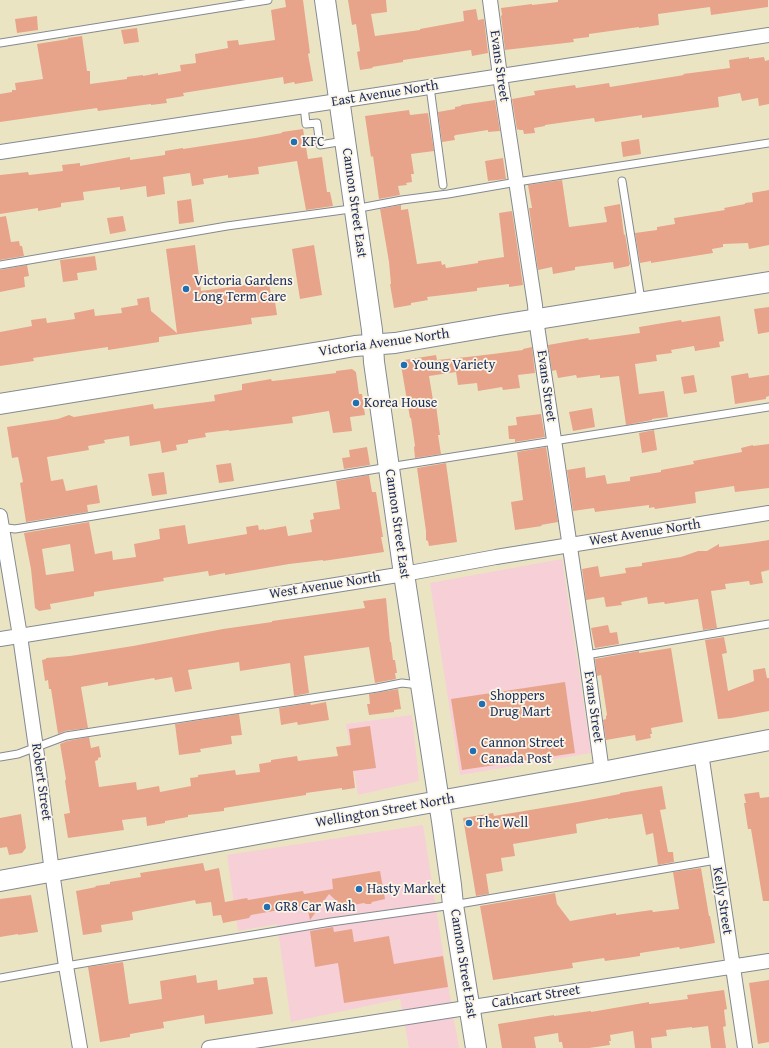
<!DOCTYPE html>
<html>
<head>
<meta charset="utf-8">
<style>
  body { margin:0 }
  canvas { display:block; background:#ebe4c3 }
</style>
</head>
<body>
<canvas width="769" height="1048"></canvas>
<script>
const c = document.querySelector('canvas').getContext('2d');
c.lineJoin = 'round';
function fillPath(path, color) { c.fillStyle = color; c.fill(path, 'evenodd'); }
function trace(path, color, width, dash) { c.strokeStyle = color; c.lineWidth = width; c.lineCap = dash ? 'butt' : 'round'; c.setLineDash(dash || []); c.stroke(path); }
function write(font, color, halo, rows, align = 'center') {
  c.font = font + ' "Gentium Book Plus",serif'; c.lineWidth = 3.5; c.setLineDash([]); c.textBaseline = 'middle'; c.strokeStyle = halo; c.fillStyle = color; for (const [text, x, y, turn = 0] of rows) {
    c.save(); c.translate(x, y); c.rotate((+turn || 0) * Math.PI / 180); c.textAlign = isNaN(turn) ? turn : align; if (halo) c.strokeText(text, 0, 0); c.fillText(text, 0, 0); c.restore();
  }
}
fillPath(new Path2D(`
  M562,559L591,753L460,775L430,583Z
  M412,715L419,781L358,795L346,724Z
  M423,825L450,997L459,1048H409L400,999L291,1022L277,924L238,931L227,855Z`), '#f6cfd7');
fillPath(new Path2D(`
  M285,0H303L310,53L308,54L313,81L295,84L294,82L284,84L283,77L183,93L184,96L166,99L167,103L151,105V104L98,111L97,108L0,122V94L12,92V90H16L15,83L43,79L37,44L68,39V38L82,36L87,71H90V84L127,79V77L143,75V76L158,73V75L181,71L180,65L196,63L195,54L228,48L227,41L238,40L239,45L275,40L271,10L286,7Z
  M348,0H386L387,12L371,14L375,36L420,30V29L464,21L463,11L476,9L478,20L484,19L488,53L472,56L471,50L403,60V62L372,67L373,68L360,70L357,52L360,51L356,24L352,25Z
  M558,0H768V7L711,15L710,7L658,14L659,25L639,28V27L589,34V37L573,39L574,42L505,50L501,16L502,15L501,8L532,4V5L558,2Z
  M37,16L38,30L17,33L15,19Z
  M137,28L139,42L124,44L121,30Z
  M749,57V59L764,57L765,61L769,60V104L759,106L758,98L742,101L740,93L718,97L719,107L642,118V115L595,122L594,118L545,125V126L534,128L535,133L524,134L523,130H519V129L517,130L512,99L535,95L534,91L575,85L576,88L609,83L610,87L684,75L683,74L730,68L729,60Z
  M495,100L500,131L488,132V130L456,135L454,136L455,140L442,142L438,112L455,109V107L461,106V105Z
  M409,110L410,115L428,113L434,151L411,154L414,174H411L412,182L406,183L407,185L398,186L400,195L379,199L373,156L371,157L365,116Z
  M303,129L308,159L322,157L327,192H330L333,206L306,210L297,161L258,167L259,174L228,178V175L203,179L204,184L192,186L190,173L163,177L165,194L147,197L146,186L120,190V187L83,192L84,200L61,203V207L38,211V208L0,214V175L28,172L29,175L63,171L62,165L80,163V166L130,157V160L165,155V151L183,148V149L255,138L282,133V132Z
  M639,139L641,154L623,157L621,142Z
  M503,158L506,179L488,181L485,161Z
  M562,180L569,227L607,222L604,207L620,204L624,235L625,234L630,264L629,265V266L614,269L613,262L575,267V270L553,274L552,267L538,270L529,208H532L528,185Z
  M769,190V245L749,249L748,243L723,244V247L712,249L713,253L651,263V261L640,263L635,233L657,230V227L675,224L674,218L725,210L724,208L745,204V203L753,202L752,193Z
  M191,199L194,222L179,224L177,201Z
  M401,205V210L408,209L417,264L441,261L442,265L445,264L446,268L478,263V261L504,257L499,213L512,211L523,285L509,287V284L477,288V291L427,297L428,300L411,303V305L394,308L390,284H391L389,262L380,209Z
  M6,216L11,242L19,241L20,246H22L24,256L0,260V217Z
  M123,216L126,231L110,234L107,218Z
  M195,245L201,291L269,282L271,295H274L277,315L251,318L252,324L159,337V342L108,350V347L33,358L34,361L0,366V332L32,326L31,320L46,318L47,323L75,319L74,313L94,309L95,316L122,313L121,308L138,305L137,299L149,297L151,311L177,333L166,249Z
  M314,245L322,295L300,299L292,249Z
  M95,256L97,270L77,273L78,280L63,282L60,260Z
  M27,265L29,276L24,277L25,287L0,292V270Z
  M769,307V332L758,334L754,309Z
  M720,316L724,341L719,342L720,347L695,351L694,346L671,350L672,353L656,355L657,361L635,364L639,394L664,391L668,417L652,419V420L626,425L619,376L600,378V375L577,378L576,375L558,378L556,370L552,371L548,345L588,338L589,340L640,333L639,327L681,320L682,322Z
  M532,347L535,373L518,375L520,388L503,390L502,387L478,391L477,383L458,385L456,372L429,376L434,406L436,405L440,435H438L441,454L415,458L414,447L415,446L411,418H410L401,365L404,360L436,355L437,360L467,357L493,354L523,350V349Z
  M352,369L356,372L359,394H362L365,415L350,417L352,431L333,433L329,411L292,417L293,423L229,431V430L205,433L206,437L188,440V443L176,445L177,450L162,453L160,441L130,446L129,436L104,440L105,443L88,446L89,450L47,457L51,481L63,479L66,491L97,485L100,503L87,505L88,512L26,522L20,483L23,482L18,457L12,458L7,427L58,419L69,415L74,417L153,404L154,409L215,401L214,395L242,390V384L271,379L272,381L282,380L336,373V371Z
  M748,373L749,378L769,375V396L766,397V399L735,404L731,376Z
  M694,375L697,392L684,394L681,377Z
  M592,408L595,427L573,431L569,412Z
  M541,414L545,437L515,442V439H509L508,426L517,425L516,417Z
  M654,430L657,450L642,453L639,433Z
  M769,444V488L735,492L734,486L695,492L696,503L655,509L654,507L649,508V505L595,512L594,508L573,511L567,470L585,467L586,478L605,475L607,484L630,481V477L661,472V470L694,464L693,461L742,452L741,448L753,445V446Z
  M367,447L370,465L344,469L342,458L350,457L349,450Z
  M546,447L558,522L541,525L542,526L515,530L511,502L523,500L517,452Z
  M231,463L234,481L219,483L216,465Z
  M446,463L457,542L429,546L428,541L426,540V531L417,468Z
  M164,472L167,494L152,496L148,474Z
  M369,475L372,492H376L383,537H381L384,552L323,561V560L289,564L225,575V573L209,576L208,571L163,578L164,581L94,592V596L50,604L51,609L39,611L35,608L31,569L24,533L89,522L95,554L112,551L113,560L136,557L134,544L160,539L159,529L185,525L188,544L247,534L246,527L258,525L259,530L264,529V530L286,526L288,536L312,532L310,520L314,519L313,513L340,509L336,481ZM70,544L74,571L46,575L42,549Z
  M769,540V570L761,572L763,583L750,585L749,581L725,584L726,589L711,591L717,628L703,630L698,599L665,604L664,602L648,604L647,597L621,602L622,605L606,607L604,597L586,600L582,569L598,566L600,577L626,573L625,568L642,566V563L681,557L698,551H707L719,544V547L750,543Z
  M386,598L390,642H391L393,660H395L397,673H395L396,679L375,683L369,647L304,656L309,693L294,696L290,663L240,671L239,662L188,670L192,689L175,692L172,677L155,680L154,678L108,686V682L81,687L88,728L65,731L58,734L51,689H49L48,680L45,681L42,660L46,659V658L70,656L133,646L223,629L272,622V621L365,608L363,601Z
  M608,625L610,633L617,632L619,644L595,648L591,628Z
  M724,637L727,653L722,654L728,691L754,681L753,670L765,668L767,678H769V711L731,718L718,719L705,640Z
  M671,648L683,722L651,728L652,734H650L651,738L636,741L635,735L606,740L603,720L606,719V716L607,715L601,675L597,676L595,659L639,651V653Z
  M565,682L575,753L462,770L451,699Z
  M398,689L401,709L394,710V712L369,715L367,704H370L369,694Z
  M326,702L329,720L298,725L297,722L281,725L279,708L310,703L311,705Z
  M239,714L242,735L231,736L232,744L200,749L201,752L179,755L175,724Z
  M370,726L376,768L353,771L355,788L342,790V788L306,793V795L224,808V811L188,815V817L165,821V823L147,826L146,817L122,820L124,830L68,838L64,814L70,813L65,781L66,779L60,744L67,741L89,737L91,748L99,746L101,757L98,758V760L95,761L99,787L136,782L137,790L159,786L160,792L191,786L190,778L198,777V775L235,770L236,775L260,772L259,764L271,762V760L297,756L298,761L338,756L336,747L351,745L349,729Z
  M662,786L666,809L660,810L668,852H673L674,862L658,865L653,833L646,835L642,814L608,819V818L576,824L577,833L513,844L515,856L501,858L503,871L486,874L489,894L476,896L463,818L493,813L494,816L578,802L620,794V793Z
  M759,792L760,798L769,797V901H763L751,829H748L744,803H746L744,794Z
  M21,814L26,848L22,853L9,855L7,847L0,848V818Z
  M203,863L205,871L219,868L225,902L247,898L248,900L303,891L304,894L333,889L332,879L380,871L385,899L372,902L371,904H366L364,903L343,907L329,894L310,920L307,905L251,915L249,918L223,923L221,915L213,916L211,902L196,904L195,900L132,912L133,920L101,925L102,932L83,935L76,891L96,887L95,886L110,884V882L141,877L140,873Z
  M701,868L709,916H710L715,943L680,949L679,947L640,953V956L627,958L605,961L604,958L572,963L573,968L493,980L480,906L555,893L557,904L570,921L616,913V915L652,910L653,912L679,909L673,872Z
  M31,895L38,932L18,935V934L0,937V899Z
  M333,927L334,932L352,929L354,942L389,936L394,964L443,956L448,987L344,1003L338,963L315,967L310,931Z
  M123,962L129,1004L162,999L160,981L196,975L197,983L217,980L218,990L254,984L253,978L267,977L273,1014L205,1024L204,1015L163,1022L164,1028L130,1034V1037L100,1042L88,967Z
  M769,980V1042L758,1044L749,983Z
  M724,990L727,1009L724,1010L726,1026L723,1027L726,1048H711L708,1026L692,1028V1027L666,1030L667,1036L651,1038L652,1048H635L633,1031L610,1035L611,1041H609L610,1045L589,1048H563L562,1042H559L558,1033L534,1037L536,1048H502L498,1024L554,1015V1016L591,1011V1012L649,1002V1004L688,999L687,995Z`), '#e8a48a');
const lane = new Path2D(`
  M0,43L268,0
  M430,87L443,185
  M304,106L306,124L317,123L320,145L344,141
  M622,181L641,300
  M0,265L227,226L365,207L402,200L448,194L517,182L769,143
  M0,527L15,529L389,467L769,407
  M586,655L769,624
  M0,757L18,754L66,736L377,688L402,683L419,685
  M0,978L66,966L331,922L453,905L716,860`);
const street = new Path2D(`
  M490,0L500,76L535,305L536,319L586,655L602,772
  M0,152L351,99L769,35
  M0,516L20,636L36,748L52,872L66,966L80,1048
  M0,639L404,574L496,557L769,513
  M701,753L745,1048
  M209,1048L769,961`);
const secondary = new Path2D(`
  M325,0L372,330L374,362L404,574L442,821L451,885L453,905L476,1048
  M0,404L332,350L355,346L395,343L500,325L769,282
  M0,881L439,801L602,772L769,740`);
trace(lane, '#838a90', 9);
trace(street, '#838a90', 16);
trace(secondary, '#838a90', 22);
trace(lane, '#fff', 7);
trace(street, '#fff', 14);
trace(secondary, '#fff', 20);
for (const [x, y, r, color] of [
  [294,142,4,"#1f6fb2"],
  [186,289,4,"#1f6fb2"],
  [404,365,4,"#1f6fb2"],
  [356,403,4,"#1f6fb2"],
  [482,704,4,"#1f6fb2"],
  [473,751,4,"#1f6fb2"],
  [469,823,4,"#1f6fb2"],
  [359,889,4,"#1f6fb2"],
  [267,907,4,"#1f6fb2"]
]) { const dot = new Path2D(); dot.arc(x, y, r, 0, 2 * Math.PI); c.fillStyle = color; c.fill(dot); trace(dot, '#fcf5e5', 1.5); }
write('14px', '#1b2f5e', '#fcf5e5', [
  ["Evans Street",499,66,82],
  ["East Avenue North",385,94,-9],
  ["Cannon Street East",354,203,82],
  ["Victoria Avenue North",384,343,-8],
  ["Evans Street",546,386,82],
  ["Cannon Street East",397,524,82],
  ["West Avenue North",645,533,-9],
  ["West Avenue North",325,586,-9],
  ["Evans Street",593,707,82],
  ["Robert Street",41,782,82],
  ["Wellington Street North",385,811,-10],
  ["Kelly Street",722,901,81],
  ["Cannon Street East",463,964,81],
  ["Cathcart Street",536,997,-9]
]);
write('14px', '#1b2f5e', '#fcf5e5', [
  ["KFC",302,142],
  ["Victoria Gardens",194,281],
  ["Long Term Care",194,297],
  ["Young Variety",412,365],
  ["Korea House",364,403],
  ["Shoppers",490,696],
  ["Drug Mart",490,712],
  ["Cannon Street",481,743],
  ["Canada Post",481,759],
  ["The Well",477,823],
  ["Hasty Market",367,889],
  ["GR8 Car Wash",275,907]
], 'left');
</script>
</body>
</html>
